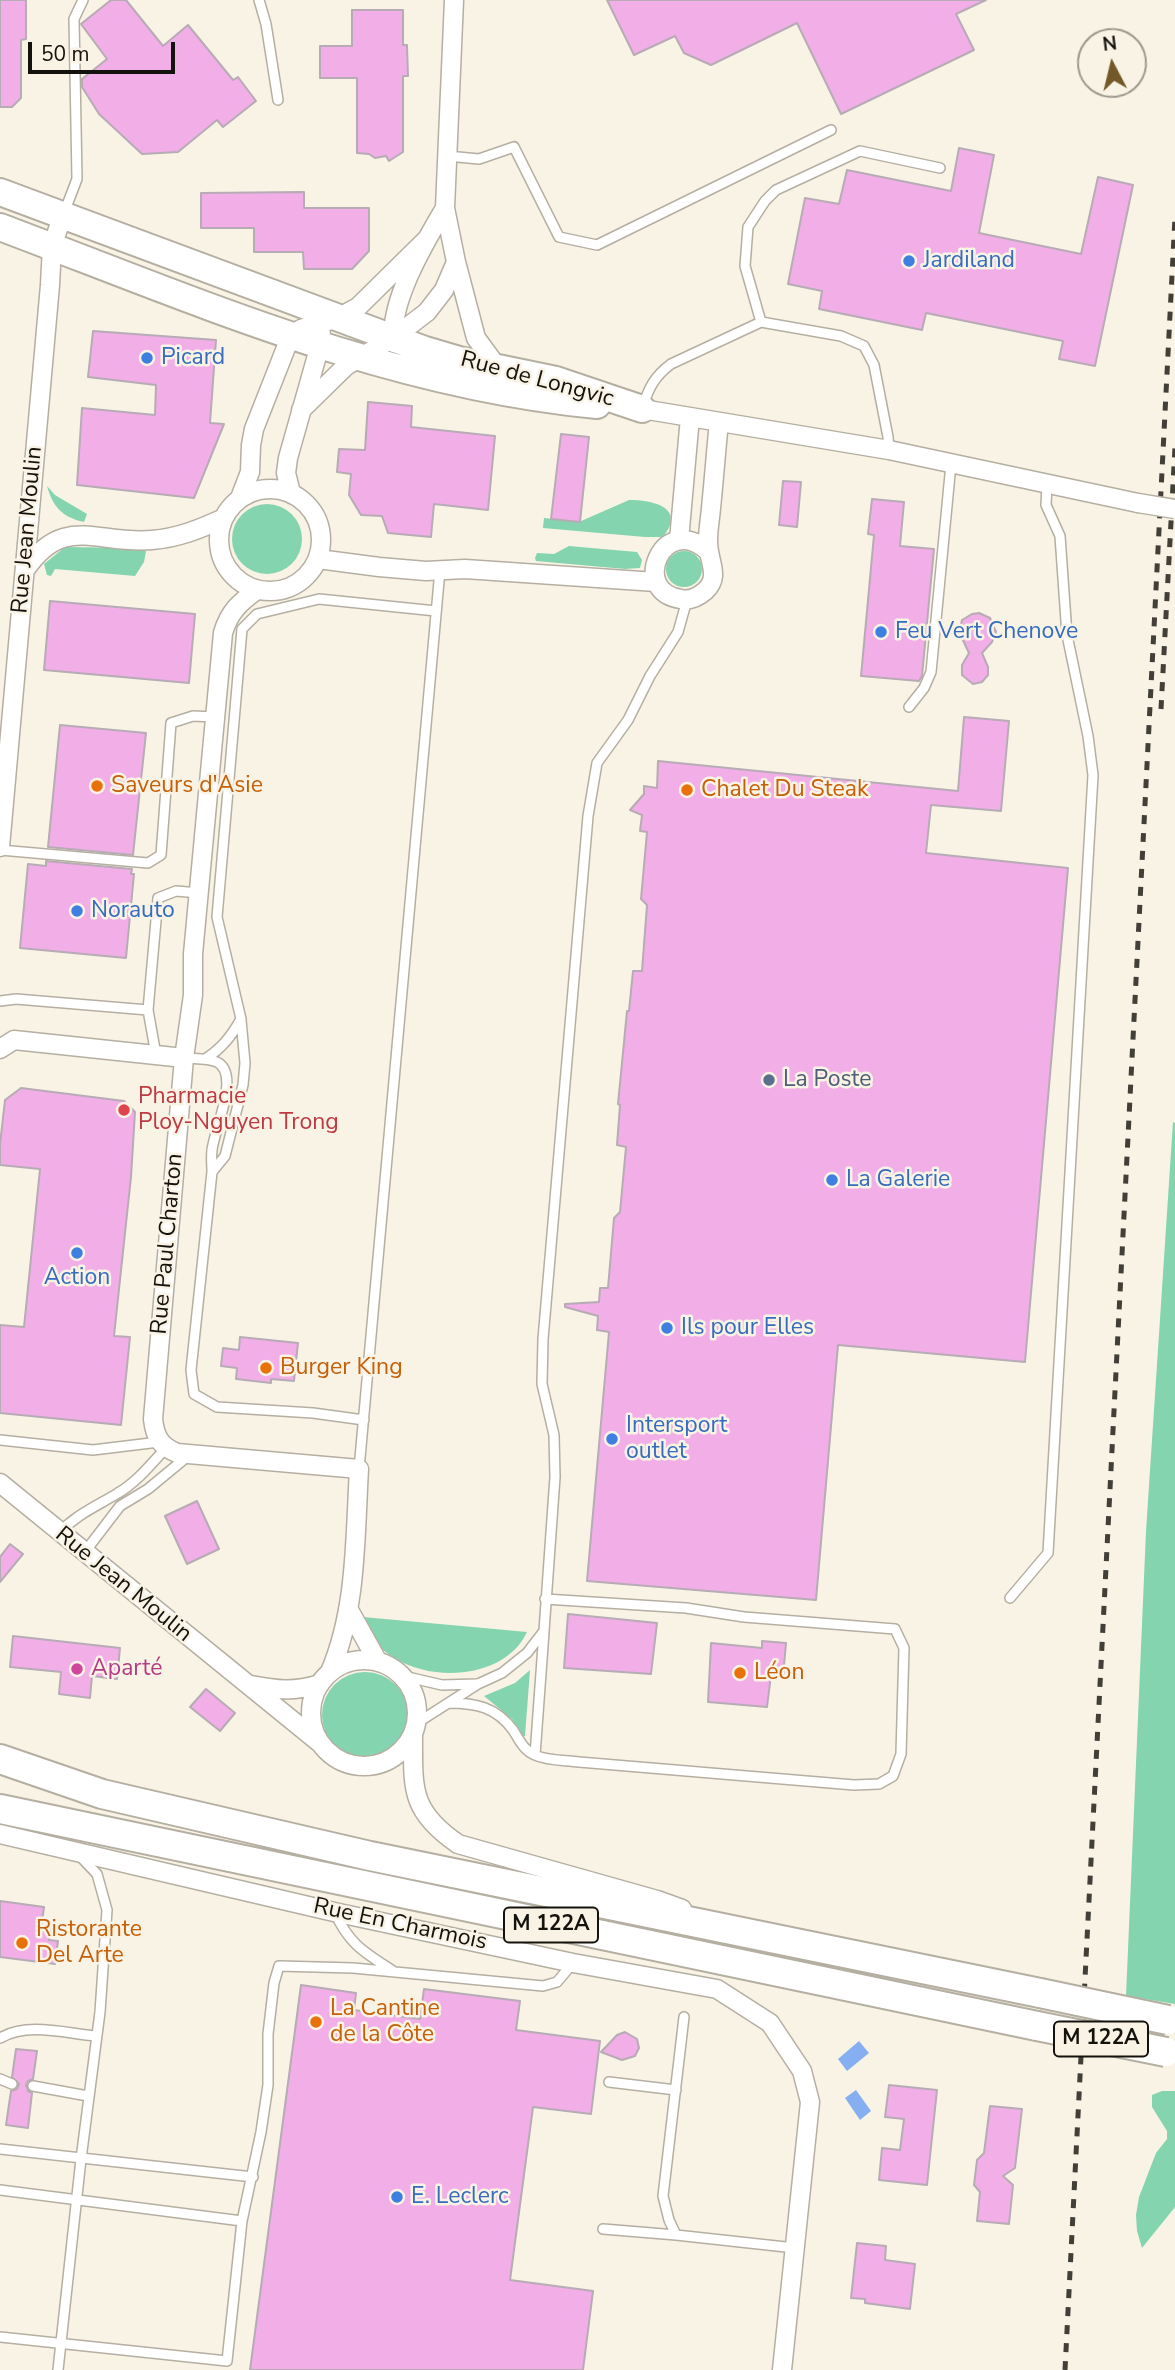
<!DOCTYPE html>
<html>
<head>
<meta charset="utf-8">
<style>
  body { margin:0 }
  #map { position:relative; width:1175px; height:2370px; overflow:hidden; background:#f9f3e5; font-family:"Nunito Sans",sans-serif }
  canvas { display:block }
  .north { position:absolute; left:1077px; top:28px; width:70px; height:70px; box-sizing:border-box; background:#f9f3e5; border:2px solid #9d998f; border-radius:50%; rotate:353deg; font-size:19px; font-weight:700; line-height:28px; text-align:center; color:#14120d }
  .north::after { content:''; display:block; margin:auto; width:24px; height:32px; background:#73592a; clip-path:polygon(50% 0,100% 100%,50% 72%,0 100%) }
  .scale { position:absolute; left:28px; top:42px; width:147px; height:32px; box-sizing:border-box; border:4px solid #14120d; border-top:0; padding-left:9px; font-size:21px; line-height:24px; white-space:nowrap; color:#14120d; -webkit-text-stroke:5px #f9f3e5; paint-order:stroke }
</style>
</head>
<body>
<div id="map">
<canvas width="1175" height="2370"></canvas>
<div class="north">N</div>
<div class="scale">50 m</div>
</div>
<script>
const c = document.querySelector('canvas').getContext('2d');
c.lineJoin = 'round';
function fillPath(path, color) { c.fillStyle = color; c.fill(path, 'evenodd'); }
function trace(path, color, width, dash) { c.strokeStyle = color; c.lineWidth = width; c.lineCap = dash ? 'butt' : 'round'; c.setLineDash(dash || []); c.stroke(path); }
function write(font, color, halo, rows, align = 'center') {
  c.font = font + ' "Nunito Sans",sans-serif'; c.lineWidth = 5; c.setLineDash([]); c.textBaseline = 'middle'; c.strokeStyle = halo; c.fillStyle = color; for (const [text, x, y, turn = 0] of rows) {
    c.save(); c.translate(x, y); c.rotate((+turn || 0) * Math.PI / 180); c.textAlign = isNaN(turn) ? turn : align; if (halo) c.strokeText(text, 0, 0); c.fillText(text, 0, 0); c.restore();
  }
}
fillPath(new Path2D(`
  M47,486L55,495L87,514L84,522C62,517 53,507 47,486Z
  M629,500C652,500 687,507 663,537H645L543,528L544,518L579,522Z
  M232 539a35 35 0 1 1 70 0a35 35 0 1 1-70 0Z
  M569,546L637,552L642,560L640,568L625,569L536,561L535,558L537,553L554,554Z
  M65,547L130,548L146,551L144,562L135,576L55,569L51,576L47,575L44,564Z
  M666 569a18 18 0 1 1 36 0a18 18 0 1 1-36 0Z
  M1173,1122L1175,1123V2004L1126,1996L1146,1531Z
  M363,1617L527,1632C498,1694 378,1683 363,1617Z
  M530,1670L525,1736L522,1737L512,1719L484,1696L515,1683Z
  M322 1715a43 43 0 1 1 86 0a43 43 0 1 1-86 0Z
  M1162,2091H1175V2207L1142,2248L1137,2231L1136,2215L1139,2197L1156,2153L1167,2139V2131L1152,2107V2095Z`), '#84d4af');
fillPath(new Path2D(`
  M859,2041L869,2053L847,2071L838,2059Z
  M856,2090L871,2111L860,2120L845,2098Z`), '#86aff1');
const building = new Path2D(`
  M0,0H26V39L21,40V98L12,107H0Z
  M111,0H126L163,46L188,25L233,80L238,77L256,101L223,127L217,120L178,152L142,154L99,114L82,87V79L107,59L81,24Z
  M607,0H986L956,14L974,50L841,114L797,23L711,65L684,53L675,36L634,55Z
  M352,10H403V45H407L408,76H403V152L389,161L386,156L375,158L369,154L357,153V78H320V46H352Z
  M959,148L994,155L979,233L1081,254L1098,177L1133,185L1095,366L1059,359L1063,341L926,313L922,330L819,309L822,291L788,284L805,198L839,204L847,170L951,191Z
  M304,192V208H369V251L352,269H304L303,252H254V228H201V193Z
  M93,331L216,340L210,423L224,424L194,498L77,485L82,408L155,415L156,385L88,377Z
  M368,402L412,406L411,427L495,436L488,510L434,504L431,537L388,533L382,516L361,515L349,495L351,474L337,472L339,449L365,450Z
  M561,434L589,437L580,522L551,519Z
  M783,481L801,482L797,527L779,525Z
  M872,499L904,502L900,546L934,549L922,676L919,681L861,676L874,535L868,534Z
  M50,601L195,614L189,683L44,670Z
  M979,613L990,618L996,632L992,642L982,653L988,667V675L982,682L973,684L962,675V665L969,653L959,632L962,620L972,614Z
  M964,717L1009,721L1001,811L931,805L926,853L1068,868L1025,1362L838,1345L816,1600L587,1581L609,1332L597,1330L598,1316L565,1307V1304L599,1302L600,1288H608L614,1218L620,1212L626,1147L617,1145L620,1105L618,1104L627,1011H629L633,971H642L647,905L641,899L647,832L640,831L642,815L630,810L644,794V786L657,788L658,761L958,791Z
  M60,725L146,733L133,855L48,847Z
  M46,861L132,869L131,874H134L126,958L20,948L28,864L46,866Z
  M21,1088L124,1101L135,1112L131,1177L114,1336L130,1337L121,1425L0,1413V1325L24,1327L40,1169L0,1165V1144L5,1100Z
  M240,1337L298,1343L294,1381L271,1379V1383L236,1379L237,1368L221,1366L223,1348L239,1350Z
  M197,1501L219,1549L187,1564L165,1516Z
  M10,1544L23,1554L0,1582V1557Z
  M568,1614L657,1623L651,1674L564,1668Z
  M13,1636L120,1648L117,1679L92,1676L90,1698L59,1694L61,1672L10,1667Z
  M762,1641L786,1643L783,1677L771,1675L767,1707L708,1702L711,1643L762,1648Z
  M206,1689L235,1713L220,1731L190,1707Z
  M0,1901L44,1907L41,1929L50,1930L49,1940L58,1941L55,1964L0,1957Z
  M301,1985L356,1993L354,2010L420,2019L424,1989L520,2001L516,2030L600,2041L591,2114L533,2107L510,2280L593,2291L583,2370H250Z
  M625,2032L637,2039L639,2048L635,2056L622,2060L601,2052L617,2035Z
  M16,2049L37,2051L33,2079L28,2081L26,2085L28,2091L32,2093L28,2128L6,2125L11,2091L17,2089L19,2084L12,2077Z
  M889,2085L937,2090L927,2185L879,2180L882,2148L900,2150L904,2119L885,2117Z
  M990,2106L1022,2109L1015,2168L1003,2176L1013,2185L1009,2224L977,2221L980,2192L974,2185L977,2160L984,2153Z
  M857,2243L886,2246L885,2260L915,2264L910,2309L865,2303V2299L851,2298Z`);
fillPath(building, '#f1aee7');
trace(building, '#b7abb5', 2);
const lane = new Path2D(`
  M259,0L266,24L278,100
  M447,156L479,159L514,147L559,237L597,245L831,130
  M64,213L77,179L74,19L83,0
  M761,322L745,266L748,227L765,201L776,190L860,151L940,168
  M643,406C649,387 655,376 671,364L761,322L841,336L864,346L874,365L888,437L889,450
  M909,707L924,688L931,672L951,464
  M0,850L148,863L161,855L171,723L193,716L215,717
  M0,1001L16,999L148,1010L158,898L176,891L199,893
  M148,1010L156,1055
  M184,1058C194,1059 208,1058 217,1062C241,1074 214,1130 212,1150C211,1157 212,1165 212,1172L191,1370L194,1394L217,1407L313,1413L364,1420
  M205,1059C221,1049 231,1037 241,1019L217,917L242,629L257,614L319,599L436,611
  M212,1172L225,1156L243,1085L245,1063L241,1020
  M0,1440L93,1450L159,1442
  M359,1469L440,570
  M59,1533C77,1514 97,1506 118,1493C137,1482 151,1464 166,1448
  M84,1553L120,1506L148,1489L188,1456
  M1010,1598L1048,1553L1093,775L1088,736L1067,635L1060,536L1046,505L1047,485
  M403,1676L442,1685L477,1684
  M449,1703C476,1703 496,1707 513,1730C519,1739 523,1750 535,1755C547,1761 566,1760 579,1762L854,1785L879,1784L893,1776L901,1754L904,1648L895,1629L744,1617L686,1608L545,1599
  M417,1723L478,1684L502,1673L527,1653L544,1631L555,1477L554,1435L542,1384L543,1339L588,816L597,763L628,720L650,676L678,632L687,600
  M535,1755L544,1632
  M335,1913C350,1945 364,1952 393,1971
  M684,2017L663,2196L669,2220L676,2235L795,2248
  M0,2038C28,2022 64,2033 95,2036
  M0,2079L12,2084
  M609,2082L676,2090
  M33,2086L88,2096
  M0,2149L253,2177
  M0,2190L242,2221
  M603,2229L676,2235
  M0,2337L227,2361L242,2221L261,2132L268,2085V2034L274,1983L279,1966L353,1968L543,1986L557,1982L573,1963
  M58,2370L81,2159L100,2012L107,1910L97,1874L79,1855`);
const street = new Path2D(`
  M456,262L476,338L498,368
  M394,343C388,303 425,242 445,208
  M642,409L889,450L1138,503
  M301,410L346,366L393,338L427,312L444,290L456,262L445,208L454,0
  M219 540a51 51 0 1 1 102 0a51 51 0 1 1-102 0Z
  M291,493L286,473L288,458L320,345L321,334
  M240,498L250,472L251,445L254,429L291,335L301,329L338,318L358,307L426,240
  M679,540L690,417
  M709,552C663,510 629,592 681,599C690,601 698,597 705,591C719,578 711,566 709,551C706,538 710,522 711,508C714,479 716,451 719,422
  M318,559L379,567L426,571L465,569L656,582
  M25,570C64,513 97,545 152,540C178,538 200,529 224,518
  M257,590C240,602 229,612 223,633L193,954V995L184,1058L153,1419C155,1437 160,1446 177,1453L359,1469C355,1537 357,1609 330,1672
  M0,847L50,285L52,246L63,215
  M0,1049L14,1040L184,1058
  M0,1483L320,1743
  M349,1610L378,1662
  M311 1713a53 53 0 1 1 106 0a53 53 0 1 1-106 0Z
  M251,1685C277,1690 294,1692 320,1684
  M413,1735C413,1789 410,1811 458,1844L657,1900L682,1909
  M0,1834L334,1912L573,1963L717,1989L770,2023L802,2071L810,2102L782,2370`);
const secondary = new Path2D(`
  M0,192L425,350L459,360L556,380L642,409
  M0,227C194,300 389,386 597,405`);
const primary = new Path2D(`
  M0,1759L102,1794L370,1856L1040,1993
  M0,1809L1037,2026`);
trace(lane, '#b5afa2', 12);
trace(street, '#b5afa2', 21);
trace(secondary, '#b5afa2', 30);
trace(primary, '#b5afa2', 32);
trace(lane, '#fff', 9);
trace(street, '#fff', 18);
trace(secondary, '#fff', 26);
trace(primary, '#fff', 28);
trace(new Path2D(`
  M1161,709L1175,447
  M1065,2370L1175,217`), '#413f38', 5, [9, 9]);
const streetBridge = new Path2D(`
  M1138,503L1175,509`);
const primaryBridge = new Path2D(`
  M1040,1993L1168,2020
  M1037,2026L1166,2052`);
trace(streetBridge, '#b5afa2', 21, []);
trace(primaryBridge, '#b5afa2', 32, []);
trace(streetBridge, '#fff', 18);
trace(primaryBridge, '#fff', 28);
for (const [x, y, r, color] of [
  [909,261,7,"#3f7fe0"],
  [147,358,7,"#3f7fe0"],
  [881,632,7,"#3f7fe0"],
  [97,786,7,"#e8710a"],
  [687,790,7,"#e8710a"],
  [77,911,7,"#3f7fe0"],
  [769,1080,7,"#5c6f8a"],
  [124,1110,7,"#e0444e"],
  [832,1180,7,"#3f7fe0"],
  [77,1253,7,"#3f7fe0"],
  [667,1328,7,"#3f7fe0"],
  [266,1368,7,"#e8710a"],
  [612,1439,7,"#3f7fe0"],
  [77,1669,7,"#d1479c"],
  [740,1673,7,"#e8710a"],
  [22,1943,7,"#e8710a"],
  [316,2022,7,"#e8710a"],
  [397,2197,7,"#3f7fe0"]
]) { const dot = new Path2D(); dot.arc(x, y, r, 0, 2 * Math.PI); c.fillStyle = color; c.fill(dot); trace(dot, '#f9f3e5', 2.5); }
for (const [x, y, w] of [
  [551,1925,94],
  [1101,2039,94]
]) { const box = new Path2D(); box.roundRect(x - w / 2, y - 17.5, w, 35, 5); c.fillStyle = '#f9f3e5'; c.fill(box); trace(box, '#14120d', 2); }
write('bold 21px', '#14120d', null, [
  ["M 122A",551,1925],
  ["M 122A",1101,2039]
]);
write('23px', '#366cbe', '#f9f3e5', [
  ["Jardiland",923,261],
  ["Picard",161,358],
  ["Feu Vert Chenove",895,632],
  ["Norauto",91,911],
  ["La Galerie",846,1180],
  ["Action",77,1278,"center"],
  ["Ils pour Elles",681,1328],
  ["Intersport",626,1426],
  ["outlet",626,1452],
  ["E. Leclerc",411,2197]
], 'left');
write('23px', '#14120d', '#f9f3e5', [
  ["Rue de Longvic",537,380,15],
  ["Rue Jean Moulin",28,530,-85],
  ["Rue Paul Charton",168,1244,-85],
  ["Rue Jean Moulin",123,1585,39],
  ["Rue En Charmois",400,1925,12]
]);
write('23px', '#c56008', '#f9f3e5', [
  ["Saveurs d'Asie",111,786],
  ["Chalet Du Steak",701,790],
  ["Burger King",280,1368],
  ["Léon",754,1673],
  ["Ristorante",36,1930],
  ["Del Arte",36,1956],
  ["La Cantine",330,2009],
  ["de la Côte",330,2035]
], 'left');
write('23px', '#4e5e75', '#f9f3e5', [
  ["La Poste",783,1080]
], 'left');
write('23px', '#be3a42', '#f9f3e5', [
  ["Pharmacie",138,1097],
  ["Ploy-Nguyen Trong",138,1123]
], 'left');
write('23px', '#b23c85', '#f9f3e5', [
  ["Aparté",91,1669]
], 'left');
</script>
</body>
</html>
